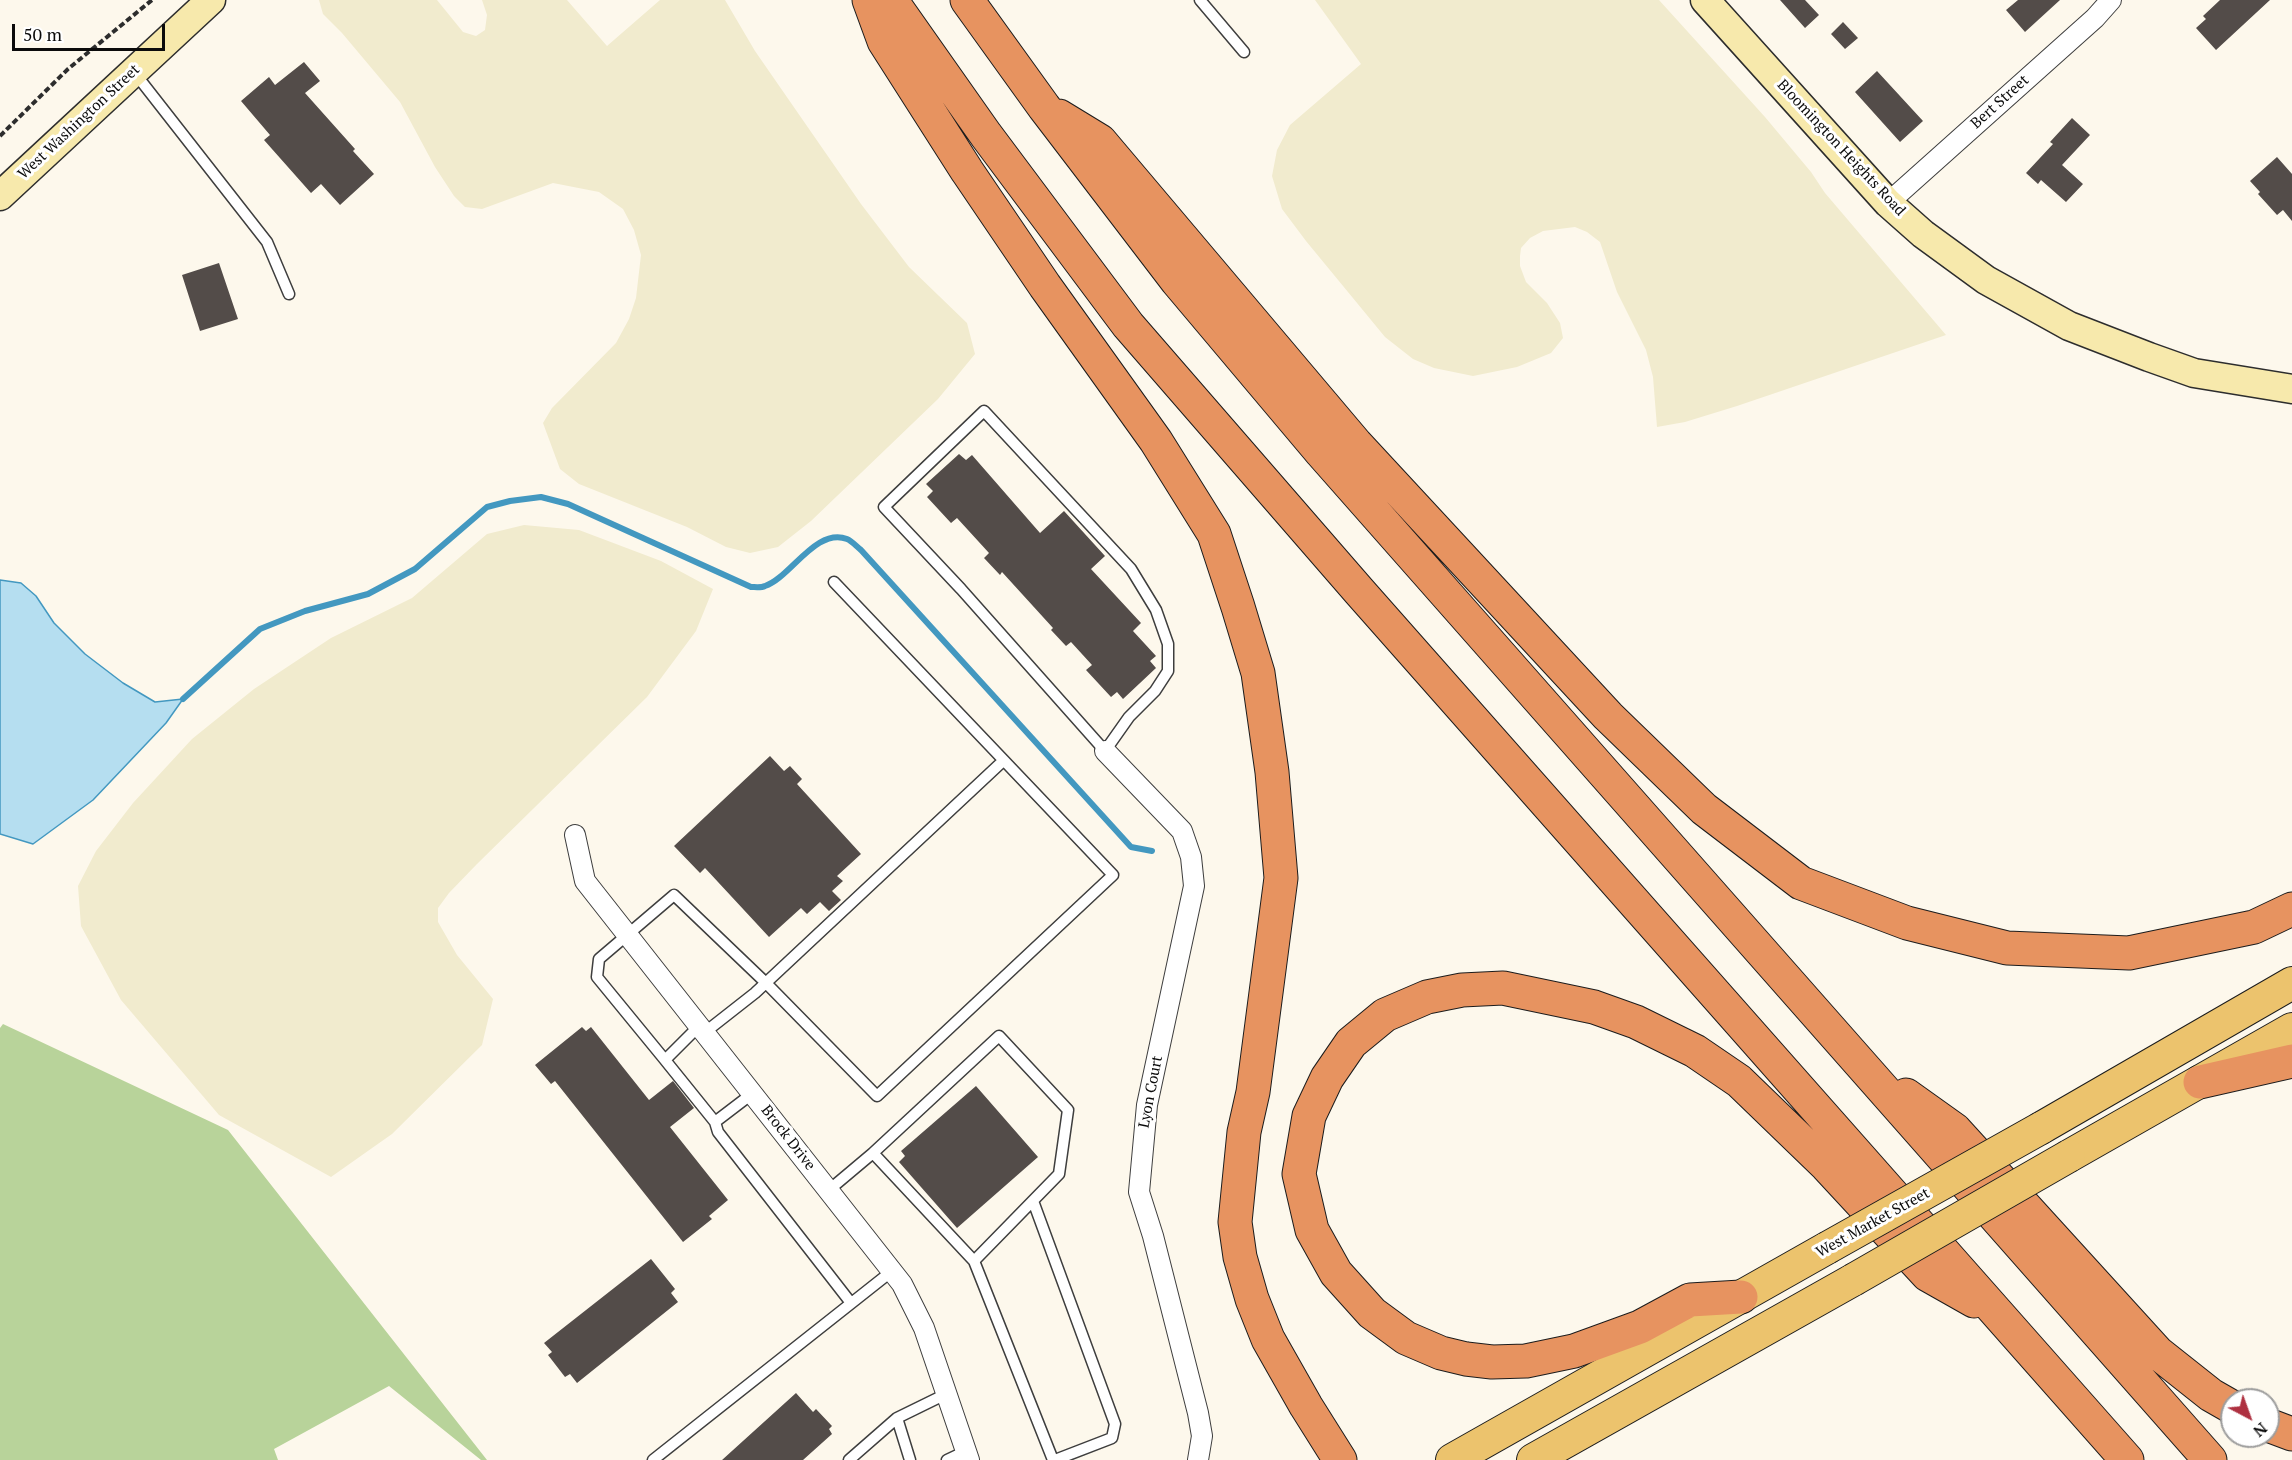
<!DOCTYPE html>
<html>
<head>
<meta charset="utf-8">
<style>
  body { margin:0 }
  #map { position:relative; width:2292px; height:1460px; overflow:hidden; background:#fdf8ec; font-family:"PT Serif",serif }
  canvas { display:block }
  .north { position:absolute; left:2220px; top:1388px; width:60px; height:60px; box-sizing:border-box; background:#fff; border:2px solid #9d9d9d; border-radius:50%; rotate:139deg; font-size:16px; font-weight:700; line-height:24px; text-align:center; color:#0b0b0b }
  .north::after { content:''; display:block; margin:auto; width:21px; height:27px; background:#ae3141; clip-path:polygon(50% 0,100% 100%,50% 72%,0 100%) }
  .scale { position:absolute; left:12px; top:24px; width:153px; height:27px; box-sizing:border-box; border:3px solid #0b0b0b; border-top:0; padding-left:8px; font-size:18px; line-height:21px; white-space:nowrap; color:#0b0b0b; -webkit-text-stroke:4px #fff; paint-order:stroke }
</style>
</head>
<body>
<div id="map">
<canvas width="2292" height="1460"></canvas>
<div class="north">N</div>
<div class="scale">50 m</div>
</div>
<script>
const c = document.querySelector('canvas').getContext('2d');
c.lineJoin = 'round';
function fillPath(path, color) { c.fillStyle = color; c.fill(path, 'evenodd'); }
function trace(path, color, width, dash) { c.strokeStyle = color; c.lineWidth = width; c.lineCap = dash ? 'butt' : 'round'; c.setLineDash(dash || []); c.stroke(path); }
function write(font, color, halo, rows, align = 'center') {
  c.font = font + ' "PT Serif",serif'; c.lineWidth = 6; c.setLineDash([]); c.textBaseline = 'middle'; c.strokeStyle = halo; c.fillStyle = color; for (const [text, x, y, turn = 0] of rows) {
    c.save(); c.translate(x, y); c.rotate((+turn || 0) * Math.PI / 180); c.textAlign = isNaN(turn) ? turn : align; if (halo) c.strokeText(text, 0, 0); c.fillText(text, 0, 0); c.restore();
  }
}
fillPath(new Path2D(`
  M319,0H437L463,32L476,36L485,30L487,15L482,0H567L607,46L660,0H725L755,51L861,204L909,267L967,323L975,354L938,399L811,521L778,547L750,553L726,547L687,527L579,484L560,469L543,423L552,408L616,343L629,319L636,298L641,255L634,230L623,209L599,192L553,183L482,209L465,207L454,196L435,167L400,102L342,33L323,14Z
  M1315,0H1659L1765,117L1811,172L1825,193L1946,335L1737,406L1685,422L1657,427L1653,377L1646,350L1617,292L1600,242L1587,232L1575,227L1543,231L1530,238L1521,248L1520,256V266L1526,282L1547,303L1560,323L1563,338L1551,353L1517,367L1473,376L1434,368L1413,359L1385,337L1306,241L1282,209L1272,176L1277,150L1290,125L1361,64Z
  M524,525L579,530L661,561L713,589L696,631L647,697L477,864L449,893L438,908V922L457,955L493,999L482,1045L392,1134L331,1177L219,1115L121,1000L81,926L78,886L96,851L133,803L192,739L254,689L331,638L412,598L487,534Z`), '#f1ebce');
fillPath(new Path2D(`
  M3,1024L228,1130L487,1460H481L389,1386L274,1449L278,1460H0V1028Z`), '#b8d39a');
const water = new Path2D(`
  M0,580L21,583L36,596L54,623L85,654L123,683L155,702L183,699L166,723L93,800L33,844L0,834Z`);
fillPath(water, '#b5def0');
trace(water, '#4398c0', 1.5);
trace(new Path2D(`
  M183,699L260,629L305,611L368,594L415,569L487,507L510,501L541,497L568,504L751,587C755,587 761,588 765,586C790,578 816,527 847,539C852,541 857,547 861,550L1131,847L1152,851`), '#4398c0', 6);
fillPath(new Path2D(`
  M1780,0H1805L1819,15L1805,28Z
  M2018,0H2060L2025,32L2006,10Z
  M2220,0H2270L2216,50L2196,28L2206,19L2203,16Z
  M1843,22L1858,38L1845,49L1831,34Z
  M304,62L320,81L305,93L355,149L353,151L374,174L340,205L321,184L311,193L264,140L270,135L241,101L269,77L275,85Z
  M1877,71L1923,121L1900,142L1855,92Z
  M2072,118L2090,135L2062,165L2083,184L2066,202L2041,180L2038,184L2026,173L2053,144L2050,142Z
  M2277,157L2292,174V221L2283,210L2277,215L2258,194L2260,192L2250,181Z
  M219,263L238,319L200,331L182,275Z
  M959,454L966,460L972,455L1040,533L1064,511L1105,556L1091,569L1141,623L1133,631L1156,656L1150,661L1156,668L1123,699L1117,692L1111,697L1086,670L1092,665L1071,642L1066,646L1051,630L1053,628L1002,572L1000,575L984,558L989,553L957,518L951,523L927,497L933,491L926,484Z
  M770,756L784,771L790,766L802,779L797,784L861,854L837,876L843,881L832,891L841,900L829,911L820,902L807,914L801,908L769,937L705,868L700,873L674,846Z
  M582,1027L586,1031L591,1027L649,1100L673,1081L694,1108L670,1127L728,1200L709,1216L712,1219L683,1242L555,1081L551,1084L535,1065Z
  M976,1086L1038,1157L957,1228L899,1162L905,1156L901,1151Z
  M651,1259L675,1289L671,1293L678,1302L577,1383L570,1374L565,1377L548,1355L552,1352L544,1343Z
  M796,1393L813,1412L816,1409L832,1426L829,1429L832,1434L803,1460H722Z`), '#534c49');
const service = new Path2D(`
  M1200,0L1244,52
  M134,72L267,242L289,294
  M984,411L1131,569L1156,610L1168,644V671L1155,691L1129,717L1105,751L961,589L884,507Z
  M699,1026L665,1060L715,1122
  M704,1033L755,993L1003,761
  M665,1060L597,977L599,959L674,895L766,983L877,1096L1113,875L834,582
  M753,1093L715,1122L718,1132L851,1303
  M829,1190L873,1153L974,1261L1059,1174L1068,1110L999,1036L873,1153
  M1033,1201L1115,1424L1112,1438L1055,1460
  M974,1261L1053,1460
  M897,1418L910,1460
  M653,1460L892,1271
  M849,1460L897,1418L946,1394
  M947,1460L966,1451`);
const minor = new Path2D(`
  M1888,203L2095,18L2111,0
  M1105,751L1182,831L1191,857L1194,886L1147,1105L1139,1192L1153,1236L1198,1413L1202,1436L1198,1460
  M575,835L585,881L902,1284L924,1328L969,1460`);
const secondary = new Path2D(`
  M1705,0L1888,203L1923,234L1986,280L2069,326L2149,357L2194,373L2292,389
  M0,196L211,0`);
const primary = new Path2D(`
  M2041,1128L2292,983
  M2069,1156L2292,1029
  M1452,1460L1827,1248
  M1533,1460L1853,1280`);
const motorway = new Path2D(`
  M869,0L884,41L967,171L1045,286L1156,441L1214,534L1238,607L1258,673L1272,772L1281,878L1253,1092L1244,1132L1235,1222L1240,1257L1252,1299L1268,1339L1306,1406L1340,1460
  M891,0L986,135L1128,325L1359,591L2127,1460
  M967,0L1044,107L1177,281L1321,452L2210,1460
  M1059,116L1100,141L1356,444L1608,716L1704,809L1801,883L1907,923L2007,948L2129,953L2254,927L2292,909
  M2200,1082L2292,1061
  M1906,1095L1955,1130L2158,1353L2211,1395L2232,1407
  M1741,1297L1690,1300L1640,1327L1574,1351L1526,1361L1492,1362L1466,1359L1441,1353L1406,1338L1372,1313L1336,1273L1312,1230L1299,1174L1309,1116L1327,1078L1351,1043L1385,1015L1427,997L1462,990L1503,988L1594,1007L1636,1022L1695,1051L1739,1081L1827,1166L1928,1275L1974,1301
  M2268,1425L2292,1434`);
trace(service, '#3e3e3e', 13);
trace(minor, '#3e3e3e', 22);
trace(secondary, '#2d2d2d', 31);
trace(primary, '#1c1c1c', 34);
trace(motorway, '#1c1c1c', 35);
trace(new Path2D(`
  M0,136L68,69L152,0`), '#2d2d2d', 4, [6, 3]);
trace(service, '#fff', 10);
trace(minor, '#fff', 20);
trace(secondary, '#f7e9ac', 28);
trace(primary, '#ecc36d', 32);
trace(motorway, '#e79360', 33);
const primaryBridge = new Path2D(`
  M1827,1248L2041,1128
  M1853,1280L2069,1156`);
trace(primaryBridge, '#1c1c1c', 34, []);
trace(primaryBridge, '#ecc36d', 32);
write('15px', '#0b0b0b', '#fff', [
  ["Bert Street",2000,102,-42],
  ["West Washington Street",79,122,-43],
  ["Bloomington Heights Road",1841,148,47],
  ["Lyon Court",1151,1092,-79],
  ["Brock Drive",788,1138,52],
  ["West Market Street",1873,1223,-29]
]);
</script>
</body>
</html>
